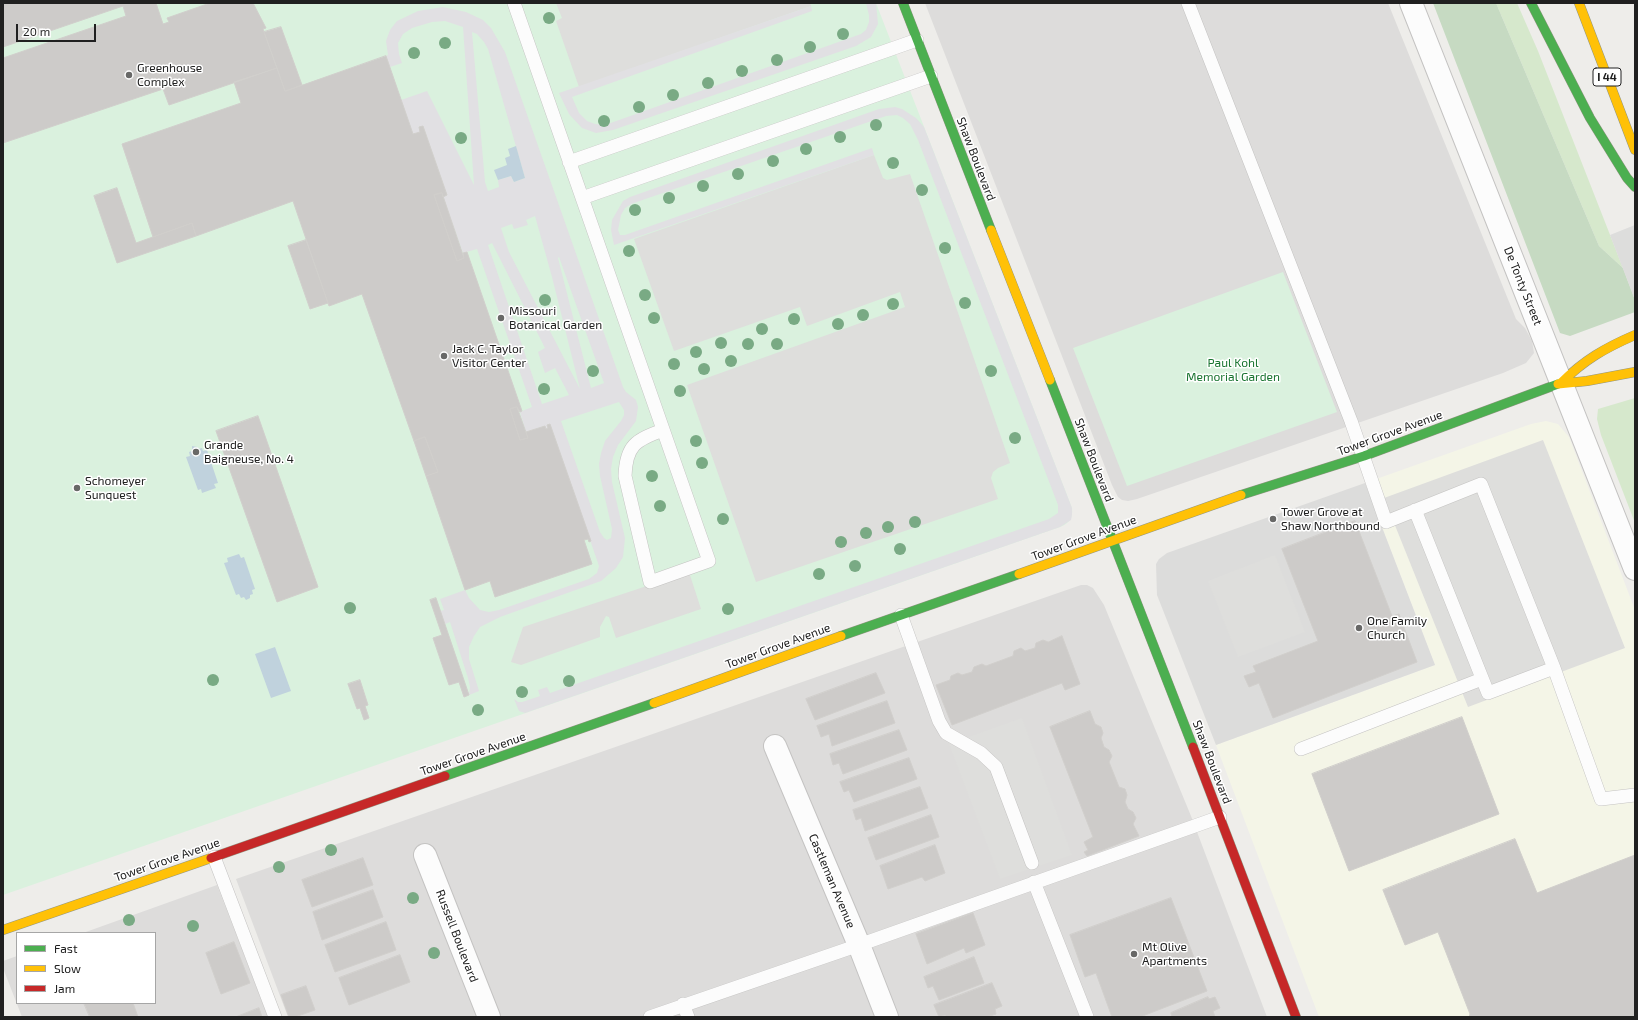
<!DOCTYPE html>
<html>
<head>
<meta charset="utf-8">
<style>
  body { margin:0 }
  #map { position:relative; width:1638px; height:1020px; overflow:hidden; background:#eeedea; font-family:"Exo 2",sans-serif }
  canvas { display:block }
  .frame { position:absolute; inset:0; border:4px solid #202020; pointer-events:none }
  .legend { position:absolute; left:16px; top:932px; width:140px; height:72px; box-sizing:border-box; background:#fff; border:1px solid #a6a6a6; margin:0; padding:5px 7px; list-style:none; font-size:12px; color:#202020 }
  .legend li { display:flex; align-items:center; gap:8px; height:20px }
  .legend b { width:20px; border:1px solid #a6a6a6 }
  .scale { position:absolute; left:16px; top:24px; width:80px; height:18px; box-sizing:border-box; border:2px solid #202020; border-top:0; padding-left:5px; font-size:12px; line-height:14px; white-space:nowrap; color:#202020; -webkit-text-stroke:3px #fff; paint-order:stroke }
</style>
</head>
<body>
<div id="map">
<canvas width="1638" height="1020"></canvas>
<div class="frame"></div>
<ul class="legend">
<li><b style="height:5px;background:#4caf50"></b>Fast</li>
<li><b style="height:5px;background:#ffc107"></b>Slow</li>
<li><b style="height:5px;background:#c62828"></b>Jam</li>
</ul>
<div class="scale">20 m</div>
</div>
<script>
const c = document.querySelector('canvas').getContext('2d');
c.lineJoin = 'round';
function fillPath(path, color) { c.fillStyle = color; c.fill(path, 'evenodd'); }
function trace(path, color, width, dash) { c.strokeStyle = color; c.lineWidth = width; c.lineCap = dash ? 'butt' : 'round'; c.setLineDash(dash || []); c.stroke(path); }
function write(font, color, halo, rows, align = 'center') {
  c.font = font + ' "Exo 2",sans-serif'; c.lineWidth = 3; c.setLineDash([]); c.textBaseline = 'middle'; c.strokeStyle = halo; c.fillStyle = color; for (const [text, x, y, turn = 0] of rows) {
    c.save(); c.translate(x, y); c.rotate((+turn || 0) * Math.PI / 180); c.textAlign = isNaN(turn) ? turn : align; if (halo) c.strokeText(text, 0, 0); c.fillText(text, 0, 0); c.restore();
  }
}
fillPath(new Path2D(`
  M925,3H1388L1516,319L1525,328L1532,341L1534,353L1526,363L1503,373L1137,499L1128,501L1122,500L1118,497L1112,485Z
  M1081,585H1087L1093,588L1104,605L1191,816L1267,1017H288L236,879Z
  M217,885L268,1017H22L3,968V961L17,956V1003H155V933H83Z`), '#dddcdb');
fillPath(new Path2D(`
  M1546,421L1558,424L1569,437L1635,610V1017H1319L1216,745L1435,665L1365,483L1531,424Z`), '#f4f5e7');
fillPath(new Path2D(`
  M1365,483L1435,665L1216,745L1157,595L1156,564L1159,559L1167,553Z`), '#dcdcdb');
fillPath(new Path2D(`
  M1496,3H1517L1538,51L1623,268L1599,246Z
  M1635,398V523L1601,435L1597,419L1598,409Z`), '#d6e8cc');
fillPath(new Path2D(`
  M1433,3H1496L1599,246L1623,268L1635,300V312L1570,336L1560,333Z`), '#c6dac2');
fillPath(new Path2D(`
  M3,3H876L1072,508C1073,518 1070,523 1060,527L3,895Z
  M1283,272L1337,412L1127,486L1073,348Z`), '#daf1de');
fillPath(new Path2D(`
  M556,3H810L811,6L579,87L556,21L562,18Z
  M874,155L881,173L883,178L887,180L910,174L1010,463L998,468L993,472L991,478L998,499L756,582L687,385L905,307L900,292L807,326L800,307L674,351L634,239Z
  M1543,440L1625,648L1468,707L1384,498Z
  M1275,555L1305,632L1238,657L1208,581Z
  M689,572L701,609L616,638L609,617L606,616L600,627V637L521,665L511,662L523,627Z
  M1022,718L1072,855L1000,879L949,744Z`), '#dededc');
fillPath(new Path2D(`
  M866,3H876L878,24L871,37L856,46L613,130L596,133L582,128L569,114L559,93L811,6L812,11L572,97L579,113L587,121L595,124L605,125L861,34L866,30L869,22V15Z
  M443,7L466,12L483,20L491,28L505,52L623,387L626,392L636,400L638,407L636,421L618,445L613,457L611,469L612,482L625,538L623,557L616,568L601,581L500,617L480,627L474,636L469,647V659L479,691L469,695L470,687L468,678L450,622L445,624L440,611L444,610L440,599L465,590L469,598L480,610L489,612L499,610L589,579L597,573L599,566L550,424L547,425L548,428L546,429L545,426L526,432L520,412L532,407L477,249L463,253L443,197L447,195L423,126L419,127L420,132L413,134L401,100L427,91L474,185L463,27L445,21L432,22L412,28L403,34L398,43L399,54L402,63L390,67L386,56L388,55L386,41L390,30L397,21L418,11ZM472,32L477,34L484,42L488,49L525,178L514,182L511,176L498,180L499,187L488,191L485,182ZM535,216L552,277L580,389L509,252L501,228L512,224L514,229L528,225L526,220ZM492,243L545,348L538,352L545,373L555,368L569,395L542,404L488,245ZM559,257L604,383L591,388L558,258ZM619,402L624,410V415L621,421L605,441L601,453L599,464L600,476L612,529L611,538L607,540L604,538L600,532L561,421Z
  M895,107L902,109L916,118L924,127L1072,508V515L1071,520L1060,527L525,713L519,711L514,699L518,702H522L540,696L538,690L547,687L550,693L1049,519L1058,513V505L918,140L910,124L903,118L897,115L886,116L631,204L625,208L621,215L618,230L620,235H625L872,148L874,155L614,245L611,230L612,220L623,201L630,197L879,109Z`), '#e1e0e3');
fillPath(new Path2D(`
  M516,146L525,178L514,182L511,176L498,180L494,170L507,165L505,158L510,156L508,149Z
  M192,446L197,447L198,449L202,448L203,451L207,450L218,483L214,484L216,488L202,493L201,489L198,490L186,457L190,456L189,452L192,451Z
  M239,554L241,558L244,557L255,589L252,590L253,594L250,595V598L246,600L244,597L241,598L239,594L236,595L224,563L228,562L227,558Z
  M275,647L291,691L271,698L255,654Z`), '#c0d2dd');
fillPath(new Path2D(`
  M1635,225V300L1610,235Z`), '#dddddc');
const building = new Path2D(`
  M3,3H156L163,24L169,22L167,18L210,3H253L266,28L263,29L277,68L169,105L163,89L3,143V58L126,16L123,6L3,47Z
  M281,27L302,85L285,91L264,32Z
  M386,56L413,134L420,132L419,127L423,126L447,195L443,197L442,193L434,195L457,261L464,258L463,253L467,252L522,411L520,412L517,407L510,409L520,440L528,438L526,432L545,426L546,429L548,428L547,425L550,424L591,541L589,542L588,539L584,540L592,564L495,597L490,581L465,590L426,476L438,472L425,437L414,441L362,294L329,306L293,201L196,236L192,223L153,237L122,144L241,103L234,82L277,68L285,91Z
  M117,188L136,243L192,223L196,236L117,263L94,196Z
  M442,193L464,258L457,261L434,195Z
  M306,240L328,303L310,309L288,246Z
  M517,407L528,438L520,440L510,409Z
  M258,416L318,587L277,602L216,431Z
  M425,437L438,472L426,476L414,441Z
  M1355,521L1392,616L1399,614L1417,662L1273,718L1259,683L1249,687L1244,676L1256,672L1253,666L1318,641L1282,549Z
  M436,598L469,695L464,697L459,682L449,685L433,638L442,635L430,600Z
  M1062,636L1080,684L1065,690L1062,683L952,725L936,685L950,680L951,676L958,673L962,675L972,672L974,667L982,664L986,666L1013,656L1014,651L1021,648L1025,651L1035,648L1036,643L1043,640L1048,642Z
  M876,673L885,693L815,720L806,699Z
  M360,680L368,705L365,706L369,718L364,720L360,708L357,709L348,684Z
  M887,701L895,723L832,746L829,734L821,737L817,726Z
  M1090,711L1095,724L1101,727L1103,733L1101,738L1104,747L1109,750L1112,756L1109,762L1119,787L1125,789L1127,795L1125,802L1128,809L1133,812L1136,818L1133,824L1139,836L1087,856L1084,852L1088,850L1084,842L1093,837L1050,727Z
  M1462,717L1499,814L1349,871L1312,774Z
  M899,730L907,750L843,774L839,763L833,765L830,754Z
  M909,758L917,779L854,802L849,790L844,792L840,782Z
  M920,787L928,808L865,831L861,818L856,820L853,810Z
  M931,815L939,837L876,860L868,838Z
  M1515,839L1537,893L1635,855V1017H1469L1470,1014L1438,932L1405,945L1383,890Z
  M935,845L945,873L925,881L922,877L888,889L880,866Z
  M363,858L373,885L312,907L302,880Z
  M373,890L383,917L322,940L313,912Z
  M1171,898L1207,991L1140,1017H1112L1096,973L1085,977L1070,935Z
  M973,913L985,945L966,953L964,948L927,964L916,934Z
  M386,922L396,950L335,972L325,945Z
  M234,942L250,983L221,994L206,953Z
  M400,955L410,982L349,1005L339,978Z
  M974,957L984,983L939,1000L933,986L928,988L924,977Z
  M992,983L1002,1006L995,1009L996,1014L987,1017H946L945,1015L939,1017L934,1005Z
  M306,986L315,1010L295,1017H289L281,995Z
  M1208,997L1209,999L1215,997L1220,1008L1213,1011L1215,1017H1172L1171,1013Z
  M84,1003H133L138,1017H90Z
  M259,1008L262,1017H236Z`);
fillPath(building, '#cdcbc9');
trace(building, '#d1cfcc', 1);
const lane = new Path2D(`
  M514,3L709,561L650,582L625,476C626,445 636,440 663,430
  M1188,3L1351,421L1386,522L1481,484L1554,668L1488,693L1415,510
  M569,162L917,40
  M582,198L931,76
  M901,615L939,721L946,733L981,753L996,767L1032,863
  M1554,668L1601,799L1635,795
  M1301,749L1482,679
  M214,857L275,1017
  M1034,882L1087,1017
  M683,1004L688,1017
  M650,1017L859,945L1220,817`);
const street = new Path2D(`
  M1411,3L1635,569
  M775,746L859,945L887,1017
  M425,855L489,1017`);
const fast = new Path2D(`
  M903,3L991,230
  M1531,3L1590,118L1627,178L1635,187
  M1050,380L1193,747
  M1241,495L1364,456L1558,384
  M841,636L1019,574
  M445,776L654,703`);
const slow = new Path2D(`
  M1579,3L1635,150
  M991,230L1050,380
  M1561,383C1584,360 1605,348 1635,335
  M1558,384L1587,381L1635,372
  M1019,574L1241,495
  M654,703L841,636
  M3,930L211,858`);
const jam = new Path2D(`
  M1193,747L1296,1017
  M211,858L445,776`);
trace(lane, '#c4c3c2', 14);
trace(street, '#c4c3c2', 24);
trace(fast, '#929683', 10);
trace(slow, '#929683', 10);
trace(jam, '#929683', 10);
trace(lane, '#fcfcfc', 13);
trace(street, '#fcfcfc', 22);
trace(fast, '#4caf50', 9);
trace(slow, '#ffc107', 9);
trace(jam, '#c62828', 9);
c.fillStyle = '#79aa84';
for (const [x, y] of [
  [549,18],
  [843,34],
  [445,43],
  [810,47],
  [414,53],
  [777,60],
  [742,71],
  [708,83],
  [673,95],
  [639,107],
  [604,121],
  [876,125],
  [840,137],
  [461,138],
  [806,149],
  [773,161],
  [893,163],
  [738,174],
  [703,186],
  [922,190],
  [669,198],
  [635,210],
  [945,248],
  [629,251],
  [645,295],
  [545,300],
  [965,303],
  [893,304],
  [863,315],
  [654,318],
  [794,319],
  [838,324],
  [762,329],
  [721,343],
  [748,344],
  [777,344],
  [696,352],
  [731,361],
  [674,364],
  [704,369],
  [593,371],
  [991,371],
  [544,389],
  [680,391],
  [1015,438],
  [696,441],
  [702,463],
  [652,476],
  [660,506],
  [723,519],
  [915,522],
  [888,527],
  [866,533],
  [841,542],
  [900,549],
  [855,566],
  [819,574],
  [350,608],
  [728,609],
  [213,680],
  [569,681],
  [522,692],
  [478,710],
  [331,850],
  [279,867],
  [413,898],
  [129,920],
  [193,926],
  [434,953]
]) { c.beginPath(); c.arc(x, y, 6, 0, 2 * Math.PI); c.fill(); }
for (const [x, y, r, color] of [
  [129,75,4,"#686867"],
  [501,318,4,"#686867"],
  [444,356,4,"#686867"],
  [196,452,4,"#686867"],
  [77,488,4,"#686867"],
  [1273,519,4,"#686867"],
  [1359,628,4,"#686867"],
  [1134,954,4,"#686867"]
]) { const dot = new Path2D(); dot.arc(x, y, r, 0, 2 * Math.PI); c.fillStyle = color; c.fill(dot); trace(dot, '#fff', 1.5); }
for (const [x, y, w] of [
  [1607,77,28]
]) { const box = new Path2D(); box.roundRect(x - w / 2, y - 9, w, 18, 3); c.fillStyle = '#fff'; c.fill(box); trace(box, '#202020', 1); }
write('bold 11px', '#202020', null, [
  ["I 44",1607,77]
]);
write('12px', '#202020', '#fff', [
  ["Greenhouse",137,68],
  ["Complex",137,82],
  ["Missouri",509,311],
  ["Botanical Garden",509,325],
  ["Jack C. Taylor",452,349],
  ["Visitor Center",452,363],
  ["Grande",204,445],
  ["Baigneuse, No. 4",204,459],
  ["Schomeyer",85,481],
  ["Sunquest",85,495],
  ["Tower Grove at",1281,512],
  ["Shaw Northbound",1281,526],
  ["One Family",1367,621],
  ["Church",1367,635],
  ["Mt Olive",1142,947],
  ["Apartments",1142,961]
], 'left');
write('12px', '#202020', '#fff', [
  ["Shaw Boulevard",976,159,69],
  ["De Tonty Street",1523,286,68],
  ["Tower Grove Avenue",1390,433,-20],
  ["Shaw Boulevard",1094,460,69],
  ["Tower Grove Avenue",1084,538,-20],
  ["Tower Grove Avenue",778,646,-20],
  ["Tower Grove Avenue",473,754,-19],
  ["Shaw Boulevard",1212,762,69],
  ["Tower Grove Avenue",167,860,-19],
  ["Castleman Avenue",832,881,67],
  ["Russell Boulevard",457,936,69]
]);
write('12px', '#197430', '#fff', [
  ["Paul Kohl",1233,363],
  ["Memorial Garden",1233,377]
]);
</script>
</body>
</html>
